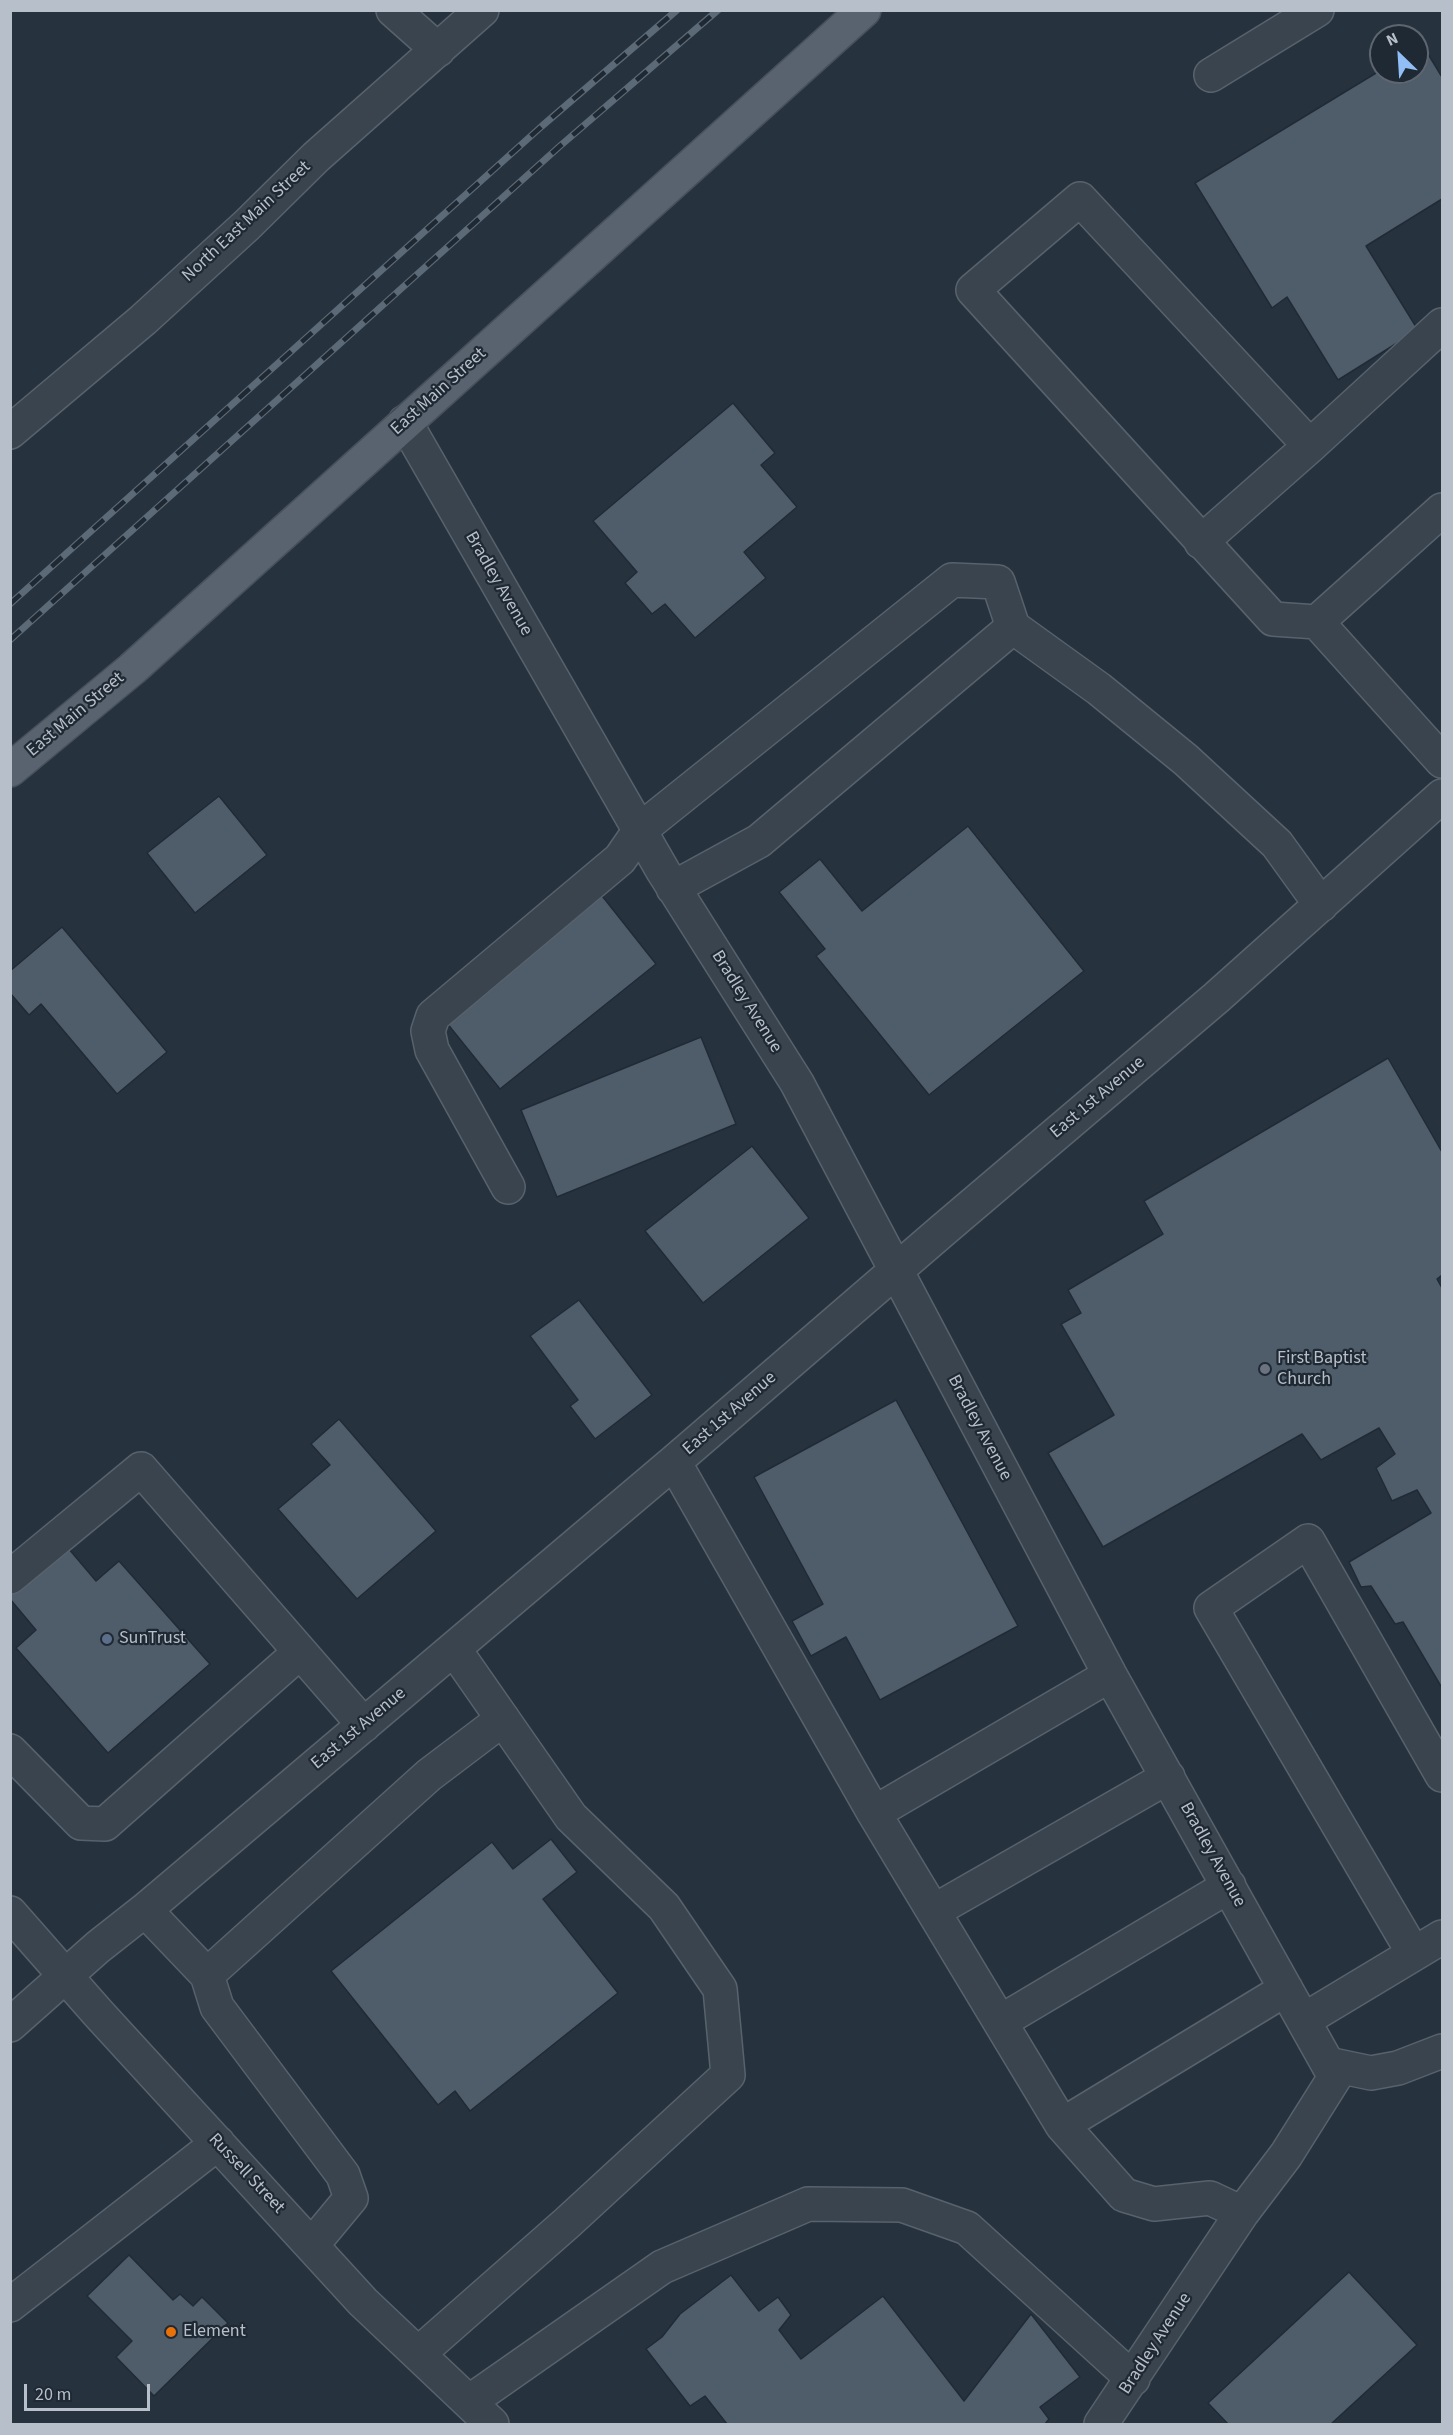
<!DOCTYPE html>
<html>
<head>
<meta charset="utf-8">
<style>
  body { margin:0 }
  #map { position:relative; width:1453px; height:2435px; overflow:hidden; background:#26333f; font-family:"Source Sans 3",sans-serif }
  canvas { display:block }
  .frame { position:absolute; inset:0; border:12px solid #b7bfca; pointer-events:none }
  .north { position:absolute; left:1369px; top:24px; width:60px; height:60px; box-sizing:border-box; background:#1f2934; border:2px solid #5c6570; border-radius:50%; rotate:335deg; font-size:16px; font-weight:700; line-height:24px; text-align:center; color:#b7bfca }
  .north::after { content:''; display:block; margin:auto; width:21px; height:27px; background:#91bef5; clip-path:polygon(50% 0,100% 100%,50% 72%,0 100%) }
  .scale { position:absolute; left:24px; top:2384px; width:126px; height:27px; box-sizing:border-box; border:3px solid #b7bfca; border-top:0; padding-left:8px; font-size:18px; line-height:21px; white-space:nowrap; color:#b7bfca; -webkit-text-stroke:4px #1f2934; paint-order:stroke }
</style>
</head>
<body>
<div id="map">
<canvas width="1453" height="2435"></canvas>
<div class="frame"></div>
<div class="north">N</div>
<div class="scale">20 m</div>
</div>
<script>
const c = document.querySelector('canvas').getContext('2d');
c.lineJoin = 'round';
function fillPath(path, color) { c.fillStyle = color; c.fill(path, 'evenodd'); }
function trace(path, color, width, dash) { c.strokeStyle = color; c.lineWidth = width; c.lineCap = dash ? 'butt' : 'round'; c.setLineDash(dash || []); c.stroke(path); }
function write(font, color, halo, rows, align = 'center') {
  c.font = font + ' "Source Sans 3",sans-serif'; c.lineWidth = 4.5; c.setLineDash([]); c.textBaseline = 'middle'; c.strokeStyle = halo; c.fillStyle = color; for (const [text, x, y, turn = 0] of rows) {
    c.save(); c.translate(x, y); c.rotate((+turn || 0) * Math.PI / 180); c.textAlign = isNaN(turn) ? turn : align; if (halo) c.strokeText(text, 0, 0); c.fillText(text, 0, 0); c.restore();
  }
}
const building = new Path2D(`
  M1422,44L1442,77V199L1366,246L1418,330L1338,380L1287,297L1272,308L1195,183L1381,70V72H1417V48Z
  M733,403L775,453L761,465L797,507L744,552L766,578L695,638L665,604L652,614L625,583L637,572L593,521Z
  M219,796L267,855L195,913L147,853Z
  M968,826L1084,971L929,1095L816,956L825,949L779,892L820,859L862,911Z
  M599,892L656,964L500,1089L442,1017Z
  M62,927L167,1052L117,1094L41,1004L29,1015L10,993V971Z
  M701,1037L736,1124L557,1197L521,1110Z
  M1388,1058L1442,1152V1275L1437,1279L1442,1288V1688L1403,1622L1395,1624L1371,1586L1361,1587L1349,1562L1431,1513L1417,1490L1392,1501L1376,1468L1395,1454L1379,1428L1321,1460L1302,1434L1103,1547L1048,1453L1114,1415L1061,1324L1081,1313L1068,1290L1163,1234L1144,1201Z
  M752,1146L809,1218L703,1303L645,1231Z
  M579,1300L652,1395L595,1439L570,1406L578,1400L530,1336Z
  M896,1400L1018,1626L880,1700L846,1637L811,1656L792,1621L823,1604L754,1477Z
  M339,1419L436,1531L357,1599L278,1509L330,1465L311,1444Z
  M63,1542L96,1581L119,1561L210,1664L108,1753L16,1648L36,1630L10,1599V1586Z
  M551,1839L577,1872L543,1899L618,1993L470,2111L455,2091L438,2105L331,1971L492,1842L513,1869Z
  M129,2255L173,2300L180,2294L193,2306L202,2297L228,2323L154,2396L116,2357L132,2341L87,2296Z
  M1349,2272L1417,2345L1331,2424H1228L1208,2403Z
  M731,2275L759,2311L778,2297L791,2315L779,2330L801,2359L883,2296L964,2401L1031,2314L1080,2377L1040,2407L1049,2419L1045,2424H727L705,2396L690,2406L646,2349L662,2337L680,2314Z`);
fillPath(building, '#4f5c6a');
trace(building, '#212b36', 1.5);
const minor = new Path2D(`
  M393,10L438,50
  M1211,75L1317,10
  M1442,325L1310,446L1080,199L973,290L1273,619L1317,622L1442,761
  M405,422L663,871L797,1083L1110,1675L1335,2077L1286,2155L1242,2213L1101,2424
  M10,432L143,320L247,225L316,157L482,10
  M1201,542L1310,446
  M1317,622L1442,510
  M1013,627L1099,689L1186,760L1277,844L1321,905
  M508,1187L432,1050L428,1031L433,1016L620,859L640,830L952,580L998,582L1013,627L759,841L673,888
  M674,1462L874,1813L1062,2125L1124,2195L1154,2204L1210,2198L1242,2213
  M10,1577L141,1469L364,1725
  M10,1751L81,1823L105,1824L300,1652
  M874,1813L1110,1675
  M145,1910L207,1975L217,2007L343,2175L351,2198L312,2245
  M934,1911L1168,1777
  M10,1913L98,2013L363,2302L492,2424
  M1414,1954L1211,1608L1308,1541L1442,1775
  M207,1975L429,1775L503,1719
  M1304,2020L1442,1937
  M1000,2022L1229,1886
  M10,2025L98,1947L145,1910L674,1462L943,1230L1216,998L1442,796
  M1328,2064L1371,2073L1398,2068L1442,2051
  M1062,2125L1286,1989
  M10,2305L218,2143
  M418,2354L567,2223L728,2075L720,1989L664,1907L571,1817L454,1649
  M469,2402L662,2267L808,2204L902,2205L967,2228L1133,2379`);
const major = new Path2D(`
  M10,770L132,669L864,10`);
trace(minor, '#58626d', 36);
trace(major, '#47505b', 36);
trace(minor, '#3a444f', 33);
trace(major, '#58636f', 33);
const rail = new Path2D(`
  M10,604L542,126L677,10
  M10,640L560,146L718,10`);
trace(rail, '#5c6976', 7);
trace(rail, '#1f2934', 4.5, [14]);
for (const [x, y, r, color] of [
  [1265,1369,6,"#6b7280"],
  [107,1639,6,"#5c6f8a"],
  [171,2332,6,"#e8710a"]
]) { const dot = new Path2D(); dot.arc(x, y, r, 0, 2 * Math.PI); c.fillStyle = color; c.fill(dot); trace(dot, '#1f2934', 2); }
write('18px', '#b7bfca', '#1f2934', [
  ["North East Main Street",247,222,-43],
  ["East Main Street",439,392,-42],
  ["Bradley Avenue",498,584,60],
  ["East Main Street",76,715,-40],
  ["Bradley Avenue",746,1002,58],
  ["East 1st Avenue",1098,1098,-40],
  ["East 1st Avenue",730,1414,-41],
  ["Bradley Avenue",979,1428,62],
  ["East 1st Avenue",359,1729,-40],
  ["Bradley Avenue",1212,1855,61],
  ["Russell Street",246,2174,47],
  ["Bradley Avenue",1156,2344,-57]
]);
write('18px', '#b7bfca', '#1f2934', [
  ["First Baptist",1277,1359],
  ["Church",1277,1380],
  ["SunTrust",119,1639],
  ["Element",183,2332]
], 'left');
</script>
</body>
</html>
